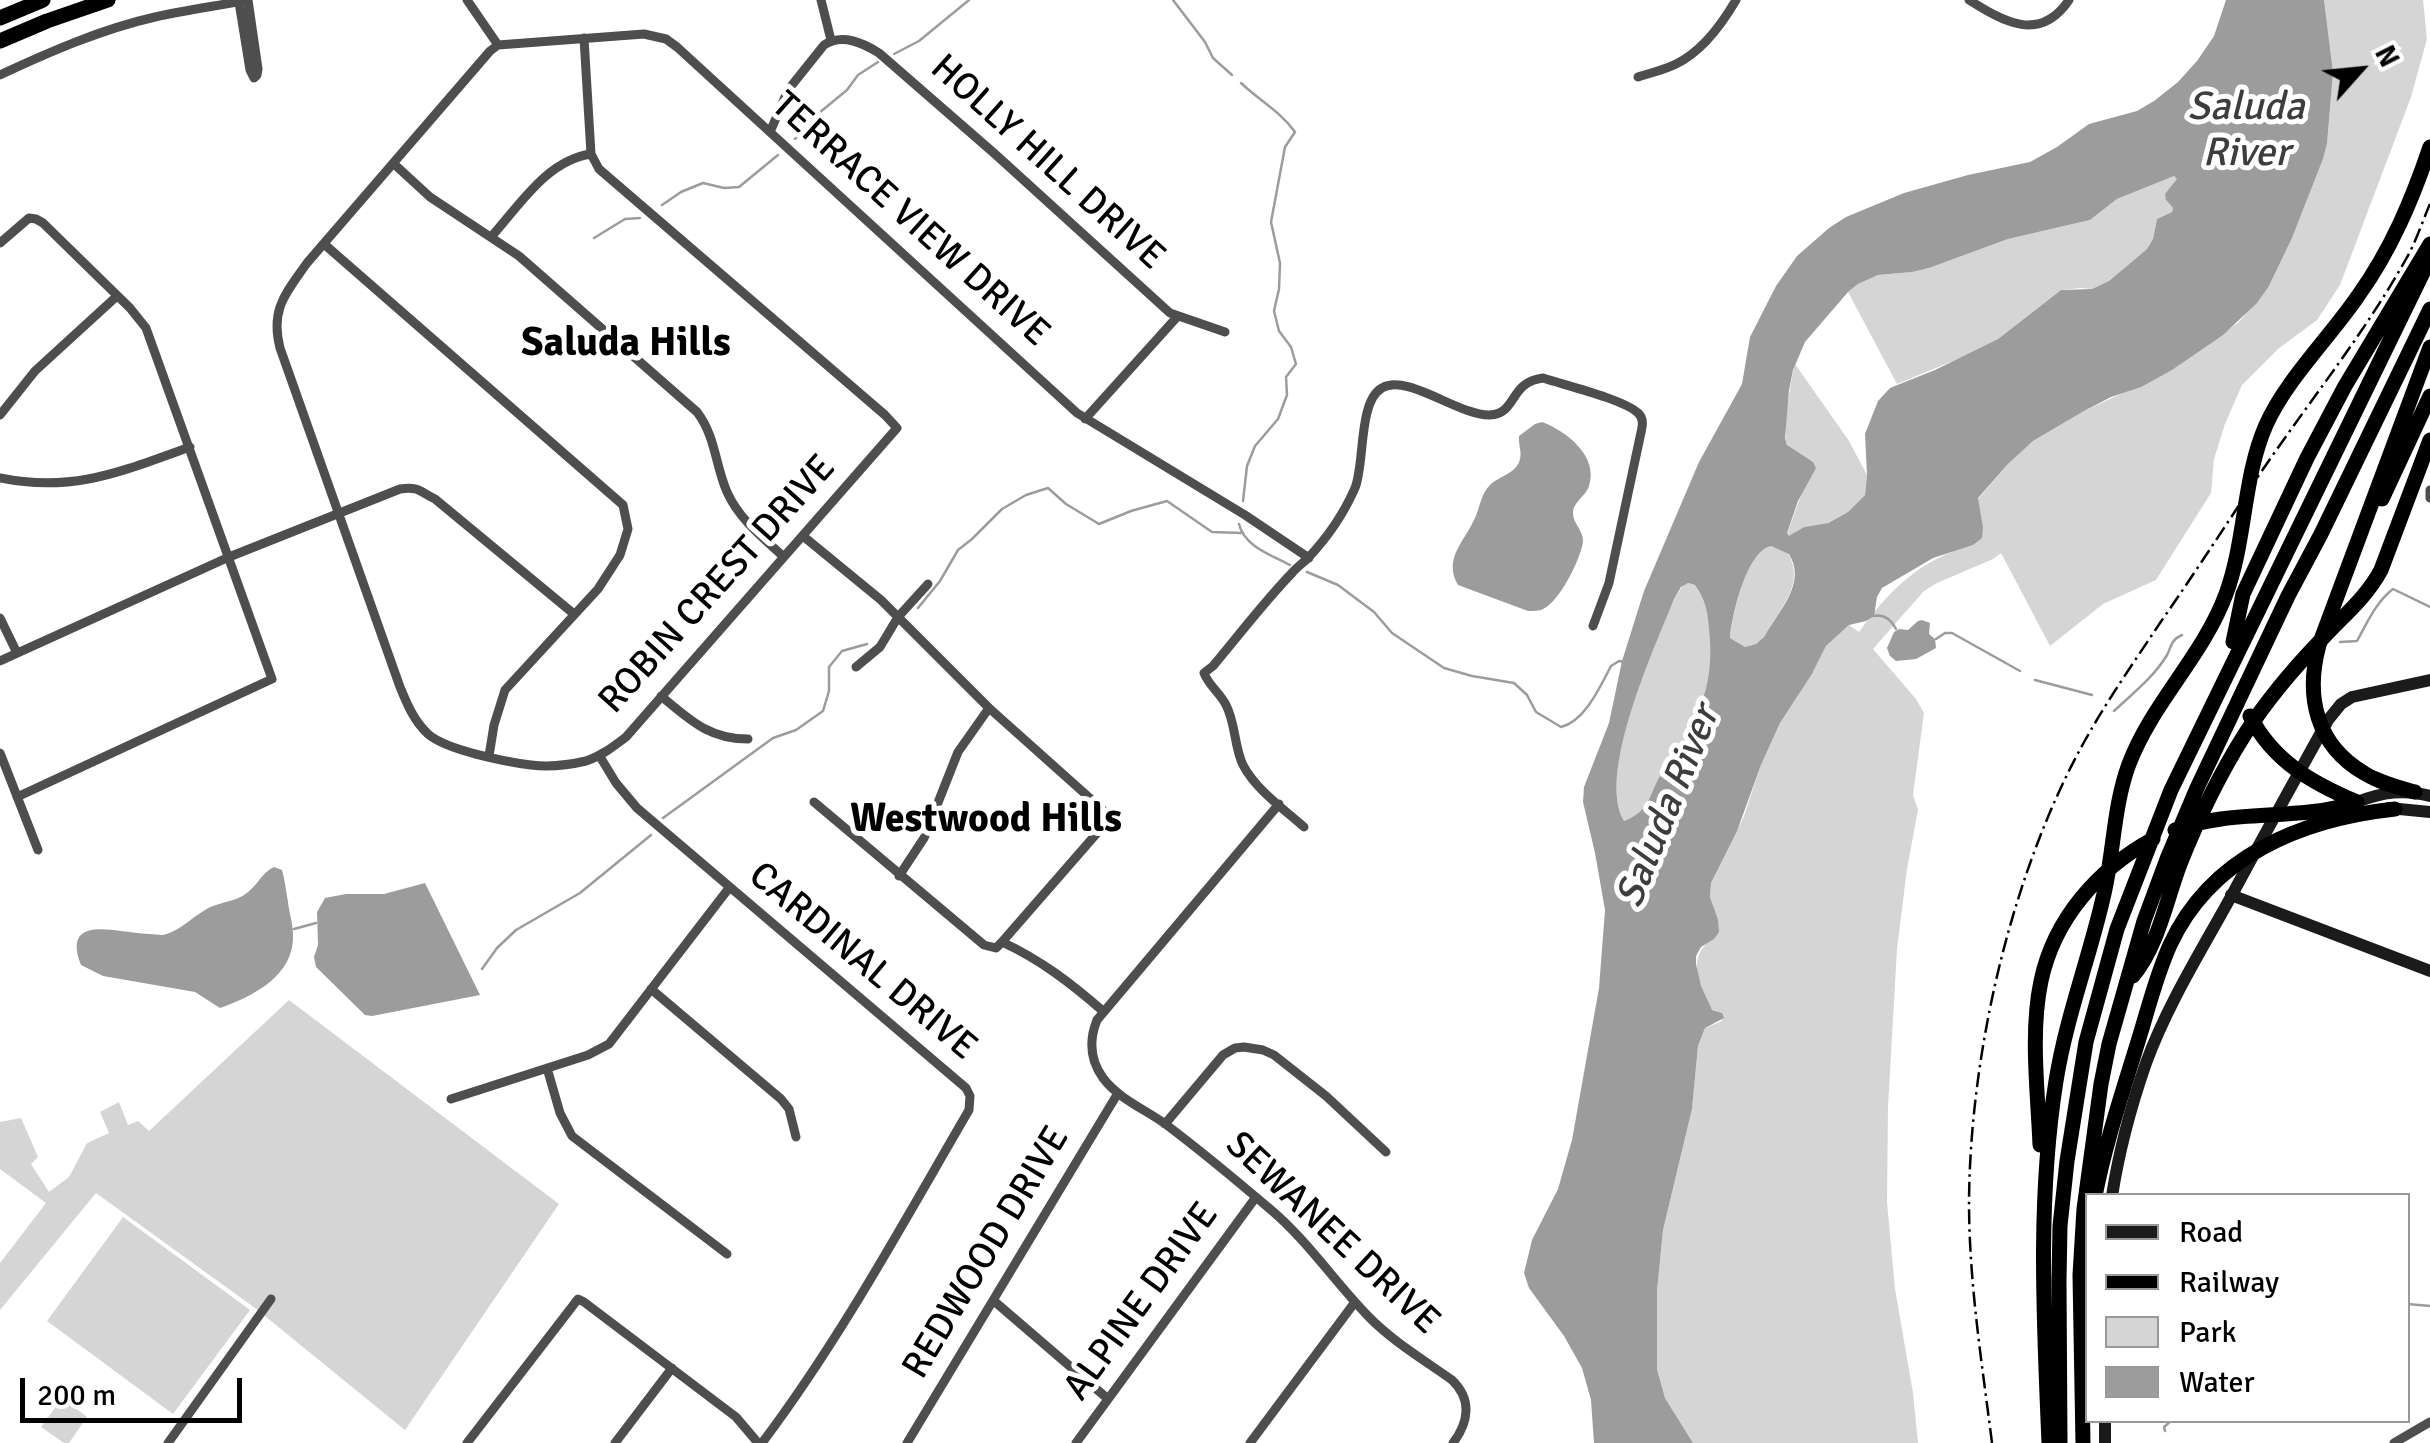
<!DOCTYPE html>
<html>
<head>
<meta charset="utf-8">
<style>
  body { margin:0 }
  #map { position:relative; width:2430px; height:1443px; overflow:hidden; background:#fff; font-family:Signika,sans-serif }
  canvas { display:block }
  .legend { position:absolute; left:2085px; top:1193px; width:325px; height:230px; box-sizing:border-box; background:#fff; border:2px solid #999; margin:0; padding:12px 18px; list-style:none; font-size:30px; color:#000 }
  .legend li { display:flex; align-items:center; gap:20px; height:50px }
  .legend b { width:50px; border:2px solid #999 }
  .north { position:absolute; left:2310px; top:20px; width:100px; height:100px; -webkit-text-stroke:8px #fff; paint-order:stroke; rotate:63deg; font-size:28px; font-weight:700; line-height:40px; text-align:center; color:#000 }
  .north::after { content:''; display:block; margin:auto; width:35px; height:45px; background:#000; clip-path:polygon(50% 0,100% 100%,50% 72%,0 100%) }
  .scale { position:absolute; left:20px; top:1378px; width:222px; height:45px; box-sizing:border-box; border:5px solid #000; border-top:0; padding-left:12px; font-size:30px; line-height:35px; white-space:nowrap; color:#000; -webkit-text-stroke:8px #fff; paint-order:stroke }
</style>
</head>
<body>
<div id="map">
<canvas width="2430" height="1443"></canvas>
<ul class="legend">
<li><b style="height:12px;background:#1b1b1b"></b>Road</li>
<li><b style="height:12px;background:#000"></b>Railway</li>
<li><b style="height:28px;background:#d5d5d5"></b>Park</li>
<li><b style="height:28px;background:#9c9c9c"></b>Water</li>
</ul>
<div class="north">N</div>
<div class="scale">200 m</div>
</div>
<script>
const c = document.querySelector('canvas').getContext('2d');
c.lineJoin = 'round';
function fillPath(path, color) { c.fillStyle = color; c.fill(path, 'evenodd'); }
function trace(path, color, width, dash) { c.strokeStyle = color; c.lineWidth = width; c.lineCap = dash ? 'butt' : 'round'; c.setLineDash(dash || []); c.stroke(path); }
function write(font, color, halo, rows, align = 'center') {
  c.font = font + ' Signika,sans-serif'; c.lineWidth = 10; c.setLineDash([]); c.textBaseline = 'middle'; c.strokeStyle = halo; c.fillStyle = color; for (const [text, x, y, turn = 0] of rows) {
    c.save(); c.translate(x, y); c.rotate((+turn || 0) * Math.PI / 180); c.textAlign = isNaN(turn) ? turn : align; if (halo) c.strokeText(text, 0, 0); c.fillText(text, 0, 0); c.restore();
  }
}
fillPath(new Path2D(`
  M2324,0H2423L2427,39L2411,97L2340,285L2317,320L2278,349L2242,385L2225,424L2214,459L2211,493L2156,580L2103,604L2050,646L2001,553L1993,559L1937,583L1924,591L1873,649L1916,699L1924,713L1913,795L1918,810L1907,869L1897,949L1888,1107L1887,1202L1895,1289L1913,1393L1918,1443H1693L1665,1398L1657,1369V1291L1663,1230L1692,1109L1698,1046L1705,1028L1722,1021V1013L1712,1010C1700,990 1687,960 1708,942L1713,906L1710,897L1711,883L1744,816L1761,765L1780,723L1812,674L1826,646L1849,625L1859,632C1890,589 1921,559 1973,545L1983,527L1978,499L2008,464L2033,441L2084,411L2172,370L2239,322L2269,286L2292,238L2323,159L2327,144L2333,72Z
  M2174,176L2178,178L2166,200L2173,208L2172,212L2157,219L2153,239L2147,249L2109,281L2092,289L2081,288L2061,290L1998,339L1960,358L1897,384L1848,292L1858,284L1878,275L1912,272L1929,268L2008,239L2090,220L2117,199Z
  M1795,364L1849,441L1867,475L1865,495L1848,512L1827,523L1804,527L1789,537L1787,534L1813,462C1805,458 1791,453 1787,444C1782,433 1791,378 1795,364Z
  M1771,546L1788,553C1806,585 1779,609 1764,637L1756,644L1745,647L1730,638C1733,614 1745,553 1771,546Z
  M1688,583L1695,585C1705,599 1708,612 1710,629C1714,673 1705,703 1683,741C1676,753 1667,763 1661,774C1648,796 1651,810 1624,821C1596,772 1654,649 1674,599L1684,584Z
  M289,1000L559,1204L405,1430L255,1308L96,1193L0,1310V1263L46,1203L0,1169V1122L21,1118L38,1157L31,1164L49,1192L69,1177L87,1143L109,1133L100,1112L119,1102L128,1125L138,1121L149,1131Z
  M123,1217L250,1310L173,1414L47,1321Z
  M62,1398L87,1417L69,1443H64L41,1427Z`), '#d5d5d5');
fillPath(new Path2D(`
  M2226,0H2324L2333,72L2327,144L2323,159L2292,238L2269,286L2257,303L2223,335L2172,370L2141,387L2111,397L2084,411L2033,441L2008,464L1978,498L1983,527L1982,538L1973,545L1933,558L1882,588L1877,597L1874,616L1866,621L1849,625L1826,646L1812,674L1780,723L1761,765L1737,831L1711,883L1710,897L1718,920L1719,932L1714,939L1701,947L1696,956V964L1701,986L1712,1010L1722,1013L1724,1018L1705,1028L1698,1046L1692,1109L1663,1230L1657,1291V1369L1665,1398L1693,1443H1594L1591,1400L1582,1368L1564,1336L1529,1288L1524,1273L1532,1240L1558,1189L1572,1140L1599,988L1605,910L1595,853L1583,802L1584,787L1609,723L1622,661L1644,591L1699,462L1742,384L1750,337L1776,286L1797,256L1829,228L1846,217L1904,193L1968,175L2030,162L2057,147L2089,124L2137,111L2154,101L2178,82L2197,61L2214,36ZM2174,176L2177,179L2165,194L2166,200L2173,208L2172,212L2157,219L2153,239L2147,249L2109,281L2092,289L2061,290L1998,339L1935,370L1890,388L1878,401L1865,434L1867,475L1865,495L1848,512L1828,523L1804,527L1789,536L1787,533L1798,501L1816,468L1813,462L1787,445L1785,438L1789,390L1793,370L1805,342L1848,292L1858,284L1878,275L1912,272L1929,268L2008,239L2090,220L2117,199ZM1771,546L1789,554C1807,584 1779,610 1764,637L1756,644L1745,647L1730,638C1732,615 1746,552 1771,546ZM1688,583L1695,585C1705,599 1708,612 1709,629C1714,674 1705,703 1683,741C1676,753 1667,763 1661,774C1648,796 1651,810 1624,821C1596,774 1655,647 1674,599L1681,587Z
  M1542,422C1566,431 1599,456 1589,486C1586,496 1573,502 1573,513C1573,524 1584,531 1583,542C1580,560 1560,601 1543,609C1540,611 1531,611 1528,611L1458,585C1443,559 1464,542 1474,520C1480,509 1480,494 1491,484C1500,476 1517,473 1520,459C1522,452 1518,443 1519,436L1535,424Z
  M1922,620L1930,623L1929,634L1935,639L1936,648L1916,659L1896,661L1890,656L1887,648L1894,632L1899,629L1908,630L1918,621Z
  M274,867L282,870C285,881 286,891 288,902C289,912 293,924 293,934C295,975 254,996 220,1008L195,992L103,976L81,965C66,927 93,927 121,931C135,933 149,934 163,935C183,930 194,914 213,906C223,902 235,901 244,895C257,887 261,873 274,867Z
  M425,883L480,995L372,1016L365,1015L316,967L314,957L318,945L317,912L325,898L346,894H384Z`), '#9c9c9c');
trace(new Path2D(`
  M1173,0L1205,42L1213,58L1232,75
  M894,54L919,41L969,0
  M1241,83C1260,101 1281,112 1295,132L1285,147L1271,222L1280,263L1279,289L1274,311L1279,331L1291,347L1296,364L1286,377L1287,395L1278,419L1255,446L1247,466L1243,501
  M795,139L819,113L847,90L858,75L878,62
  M662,205L681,192L703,183L724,188L739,187L778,155
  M594,238L625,219L640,218
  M1239,524C1244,546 1271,555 1290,565
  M1307,572L1338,585L1374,612L1392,633L1444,668L1472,676L1514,683L1527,695L1536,712L1561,727C1585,721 1600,687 1611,666L1619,661L1624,662
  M918,608L940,581L958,550L972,539L1002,509L1026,495L1048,488L1066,504L1099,524L1131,511L1167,501L1212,532L1241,533
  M1874,616C1885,614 1891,620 1896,629
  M1936,639L1945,633H1952L2020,671
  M2340,642L2357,641C2367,623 2376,602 2393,589L2430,607
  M2035,680L2092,695
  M2114,711C2132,694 2154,677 2167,655C2172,645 2171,640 2182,635
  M663,818L773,738L796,730L823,711L829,691V667L842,651L867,644
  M294,929L316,923
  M482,969L497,948L516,930L580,893L651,835
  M2408,1304L2430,1306
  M2165,1431L2164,1427L2172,1420`), '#9c9c9c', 2.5);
trace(new Path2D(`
  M467,0L498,45
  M821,0L831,40
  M1969,0C2004,22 2040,43 2069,0
  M498,45L490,51L307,263C286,293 270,309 280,348L400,687C407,704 414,721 428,734C446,750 506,762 531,765C548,767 569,765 586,761C601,756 613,747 626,737L897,428L885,415L599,169L591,154L584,38
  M498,45L644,34L666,39L677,47L1077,413L1245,515L1309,558
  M0,75C49,52 102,29 155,17C186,10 217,6 248,0L258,69L257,75L254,78L250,70L239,2
  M1638,77C1650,73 1664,70 1676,64C1701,52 1722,24 1736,0
  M770,132L788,90L824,45C842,33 863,43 879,53L995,154L1170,313L1225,332
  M393,163L430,197L519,256L697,412C716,437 715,465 727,492C739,519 763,538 784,557
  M491,237C519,206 547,160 591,154
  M0,243L29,218L36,219L43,223L130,308L146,328L272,679L17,797
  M324,244L623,505L628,529L620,555L598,589L505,690L494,725L489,756
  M0,415L35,371L117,296
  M1085,419L1177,317
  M0,478C74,493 122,471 190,447
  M2430,490V498
  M803,536L881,600L989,708L1111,817L1002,942
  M0,618L17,653
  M0,661L229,557L400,489C419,486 420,492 435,499L574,614
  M856,667L880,647L898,617L928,584
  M661,696C690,720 709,739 748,739
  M0,753L38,850
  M599,755L616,783L637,808L966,1088L970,1096L969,1110C903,1223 841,1338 762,1443
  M814,802L984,945L996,948L1002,942C1041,960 1072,984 1104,1012
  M1279,804L1097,1020C1089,1040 1090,1060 1103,1078C1118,1098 1144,1109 1164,1123C1200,1150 1236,1180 1270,1209C1307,1240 1334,1281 1368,1316C1392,1341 1424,1360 1452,1380C1472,1399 1469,1422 1453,1443
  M1304,827C1284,809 1256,790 1243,765C1234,747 1236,724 1226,705C1220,693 1209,686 1204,673L1213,666C1239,635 1264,602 1292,573C1297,567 1303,563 1308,558C1327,538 1344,513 1355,488C1365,464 1358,401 1382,388C1407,373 1459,416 1490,415C1517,414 1509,382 1543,378C1564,385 1623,399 1638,413C1645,419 1642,428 1640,437L1609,583L1593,626
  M899,876L924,838L958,752L989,708
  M651,989L781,1099L789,1109L796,1137
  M547,1068L560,1113L572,1136L727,1254
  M451,1099L588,1055L609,1044L729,888
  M1165,1124L1223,1055L1235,1048L1244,1047L1263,1050L1274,1055L1326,1096L1386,1152
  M994,1301L1108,1399
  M168,1443L271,1299
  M467,1443L578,1299L584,1302L736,1417L758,1443
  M615,1443L672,1368
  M907,1443L1118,1093
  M1076,1443L1256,1197
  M1250,1443L1355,1302
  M2394,1443L2430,1422`), '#4e4e4e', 9);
trace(new Path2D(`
  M2357,802C2383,792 2404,789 2430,796
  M2389,808L2430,812
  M2231,895L2430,971
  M2112,1196C2119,1151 2131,1106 2146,1063C2168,1003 2203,948 2233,893C2264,835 2296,778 2328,720L2341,704L2352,697L2430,680
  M2105,1420V1443`), '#1b1b1b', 12);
trace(new Path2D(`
  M0,18L43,0
  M0,41L47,21L108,0
  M2382,499L2430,396
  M2233,642L2243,594L2307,458L2345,386L2430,244
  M2250,716C2273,761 2312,783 2357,802
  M2415,792C2398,787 2380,783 2364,773C2316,745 2305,696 2319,645L2430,347
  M2175,830C2233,808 2298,822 2357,802
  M2133,976C2158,946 2166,901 2180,864C2198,819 2219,775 2245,734C2267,700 2294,668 2322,639C2343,616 2366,598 2381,570L2430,440
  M2040,1145C2038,1094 2030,1032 2041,981C2054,919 2098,869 2153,839
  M2095,1196C2105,1145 2121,1097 2136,1048C2147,1014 2155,978 2170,945C2211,856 2302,819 2395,809
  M2049,1443C2044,1323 2037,1200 2056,1081C2066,1018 2089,959 2103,898C2114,854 2113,807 2129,764C2152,703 2203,656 2226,594C2246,540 2243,477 2266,425C2286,380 2330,337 2358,296C2391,250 2412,200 2430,147
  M2060,1443L2059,1280L2060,1226L2067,1161L2086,1042L2117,929L2171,790L2430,258
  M2083,1443L2080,1275L2084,1209L2101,1084L2109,1044L2144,921L2167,859L2197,788L2288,596L2321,534L2430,309`), '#000', 15);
trace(new Path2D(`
  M1992,1443C1982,1363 1969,1283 1969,1202C1970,1053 2011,875 2083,744C2106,702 2134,662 2160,623C2192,577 2222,531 2253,484C2303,409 2362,338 2406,259C2416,242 2422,222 2430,204`), '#000', 2.5, [15, 5, 2.5, 5]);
write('38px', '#000', '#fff', [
  ["HOLLY HILL DRIVE",1047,163,42],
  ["TERRACE VIEW DRIVE",910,220,42],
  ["ROBIN CREST DRIVE",718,585,-48],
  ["CARDINAL DRIVE",862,962,40],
  ["SEWANEE DRIVE",1332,1234,43],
  ["REDWOOD DRIVE",987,1253,-59],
  ["ALPINE DRIVE",1142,1302,-54]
]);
write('italic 40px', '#3d3d3d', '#fff', [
  ["Saluda",2246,108],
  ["River",2246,154],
  ["Saluda River",1669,807,-68]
]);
write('bold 40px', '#000', '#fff', [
  ["Saluda Hills",626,344],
  ["Westwood Hills",986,820]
]);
</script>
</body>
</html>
